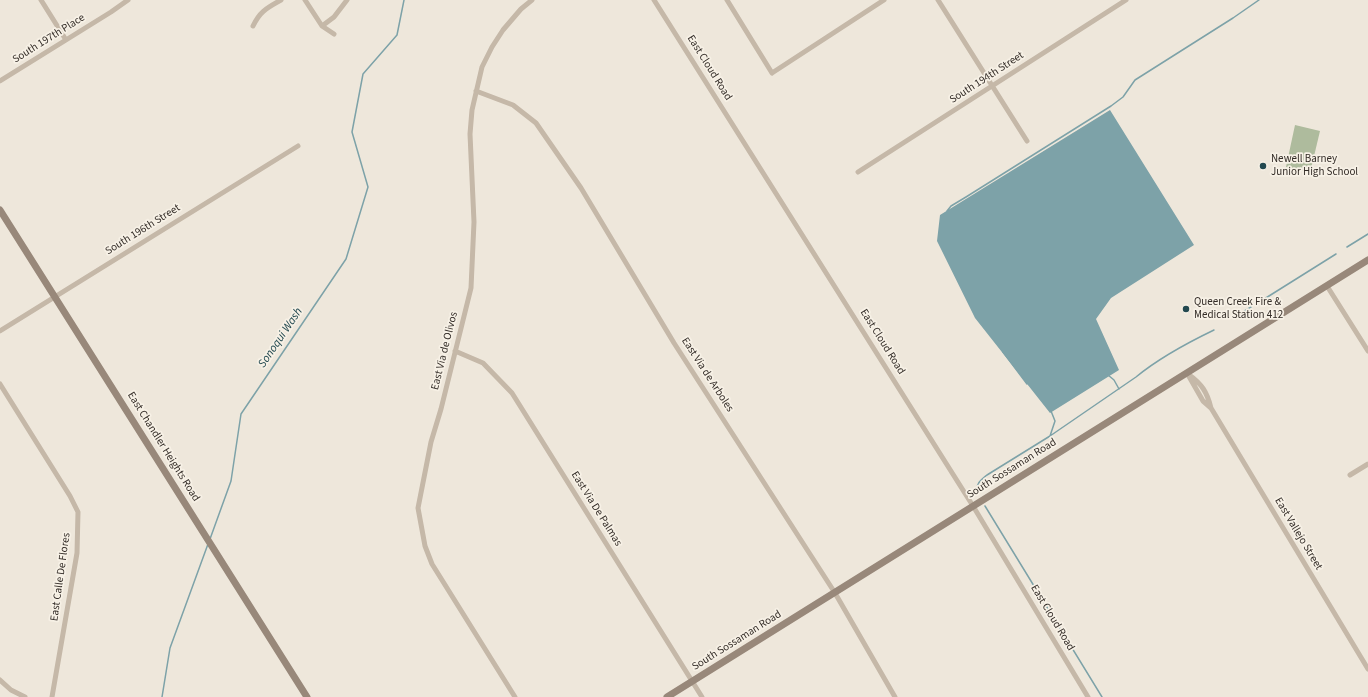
<!DOCTYPE html>
<html>
<head>
<meta charset="utf-8">
<style>
  body { margin:0 }
  canvas { display:block; background:#eee7db }
</style>
</head>
<body>
<canvas width="1368" height="697"></canvas>
<script>
const c = document.querySelector('canvas').getContext('2d');
c.lineJoin = 'round';
function fillPath(path, color) { c.fillStyle = color; c.fill(path, 'evenodd'); }
function trace(path, color, width, dash) { c.strokeStyle = color; c.lineWidth = width; c.lineCap = dash ? 'butt' : 'round'; c.setLineDash(dash || []); c.stroke(path); }
function write(font, color, halo, rows, align = 'center') {
  c.font = font + ' "Source Sans 3",sans-serif'; c.lineWidth = 3.5; c.setLineDash([]); c.textBaseline = 'middle'; c.strokeStyle = halo; c.fillStyle = color; for (const [text, x, y, turn = 0] of rows) {
    c.save(); c.translate(x, y); c.rotate((+turn || 0) * Math.PI / 180); c.textAlign = isNaN(turn) ? turn : align; if (halo) c.strokeText(text, 0, 0); c.fillText(text, 0, 0); c.restore();
  }
}
fillPath(new Path2D(`
  M1295,125L1320,131L1310,173L1286,167Z`), '#aebb9d');
fillPath(new Path2D(`
  M1110,110L1194,245L1111,298L1096,319L1119,370L1050,413L975,318L937,241L940,215Z`), '#7da2a8');
trace(new Path2D(`
  M947,211L951,206L966,197L1111,106L1123,97L1135,80L1233,18L1259,0
  M1347,247L1368,234
  M1261,301L1336,254
  M1235,317L1251,307
  M1003,352L1027,384
  M1108,375L1114,380L1119,389
  M1050,436L1055,421L1051,411
  M977,492C976,483 981,480 987,475L1050,436L1136,377C1159,358 1187,343 1214,330
  M985,506L1102,697
  M210,539L231,481L241,414L346,259L368,187L352,132L363,74L397,35L404,0
  M162,697L170,648L208,544`), '#7da2a8', 1.5);
trace(new Path2D(`
  M41,0L66,40
  M305,0L322,26L334,34
  M654,0L973,506L1088,697
  M727,0L772,73L884,0
  M938,0L1027,141
  M253,26C260,11 267,8 281,0
  M322,26L334,17L347,0
  M0,81L111,12L128,0
  M476,91L513,105L536,123L581,188L674,343L835,593L895,697
  M858,172L1126,0
  M1327,286L1368,351
  M0,331L298,146
  M455,351L483,363L512,393L702,697
  M1187,373L1203,401L1211,408L1368,669
  M1188,374C1202,384 1207,392 1211,408
  M0,384L70,496L78,512L77,553L52,697
  M1350,475L1368,464
  M0,680L11,690L25,697
  M515,697L432,564L425,546L418,508L431,442L441,409L471,288L474,222L470,134L472,110L482,67L492,47L503,30L521,9L532,0`), '#c5b8a8', 5);
trace(new Path2D(`
  M0,210L307,697
  M667,697L1368,260`), '#98887a', 7);
for (const [x, y, r, color] of [
  [1263,166,4,"#22484f"],
  [1186,309,4,"#22484f"]
]) { const dot = new Path2D(); dot.arc(x, y, r, 0, 2 * Math.PI); c.fillStyle = color; c.fill(dot); trace(dot, '#f7f1e6', 1.5); }
write('11px', '#332c27', '#f7f1e6', [
  ["South 197th Place",49,39,-32],
  ["East Cloud Road",709,68,58],
  ["South 194th Street",987,78,-33],
  ["South 196th Street",143,230,-32],
  ["East Cloud Road",882,342,58],
  ["East Via de Olivos",445,351,-76],
  ["East Via de Arboles",707,375,57],
  ["East Chandler Heights Road",163,447,58],
  ["South Sossaman Road",1012,469,-32],
  ["East Via De Palmas",596,509,58],
  ["East Vallejo Street",1298,534,59],
  ["East Calle De Flores",61,577,-82],
  ["East Cloud Road",1052,618,59],
  ["South Sossaman Road",737,641,-32]
]);
write('11px', '#332c27', '#f7f1e6', [
  ["Newell Barney",1271,160],
  ["Junior High School",1271,173],
  ["Queen Creek Fire &",1194,303],
  ["Medical Station 412",1194,316]
], 'left');
write('italic 12px', '#22484f', '#f7f1e6', [
  ["Sonoqui Wash",281,338,-56]
]);
</script>
</body>
</html>
